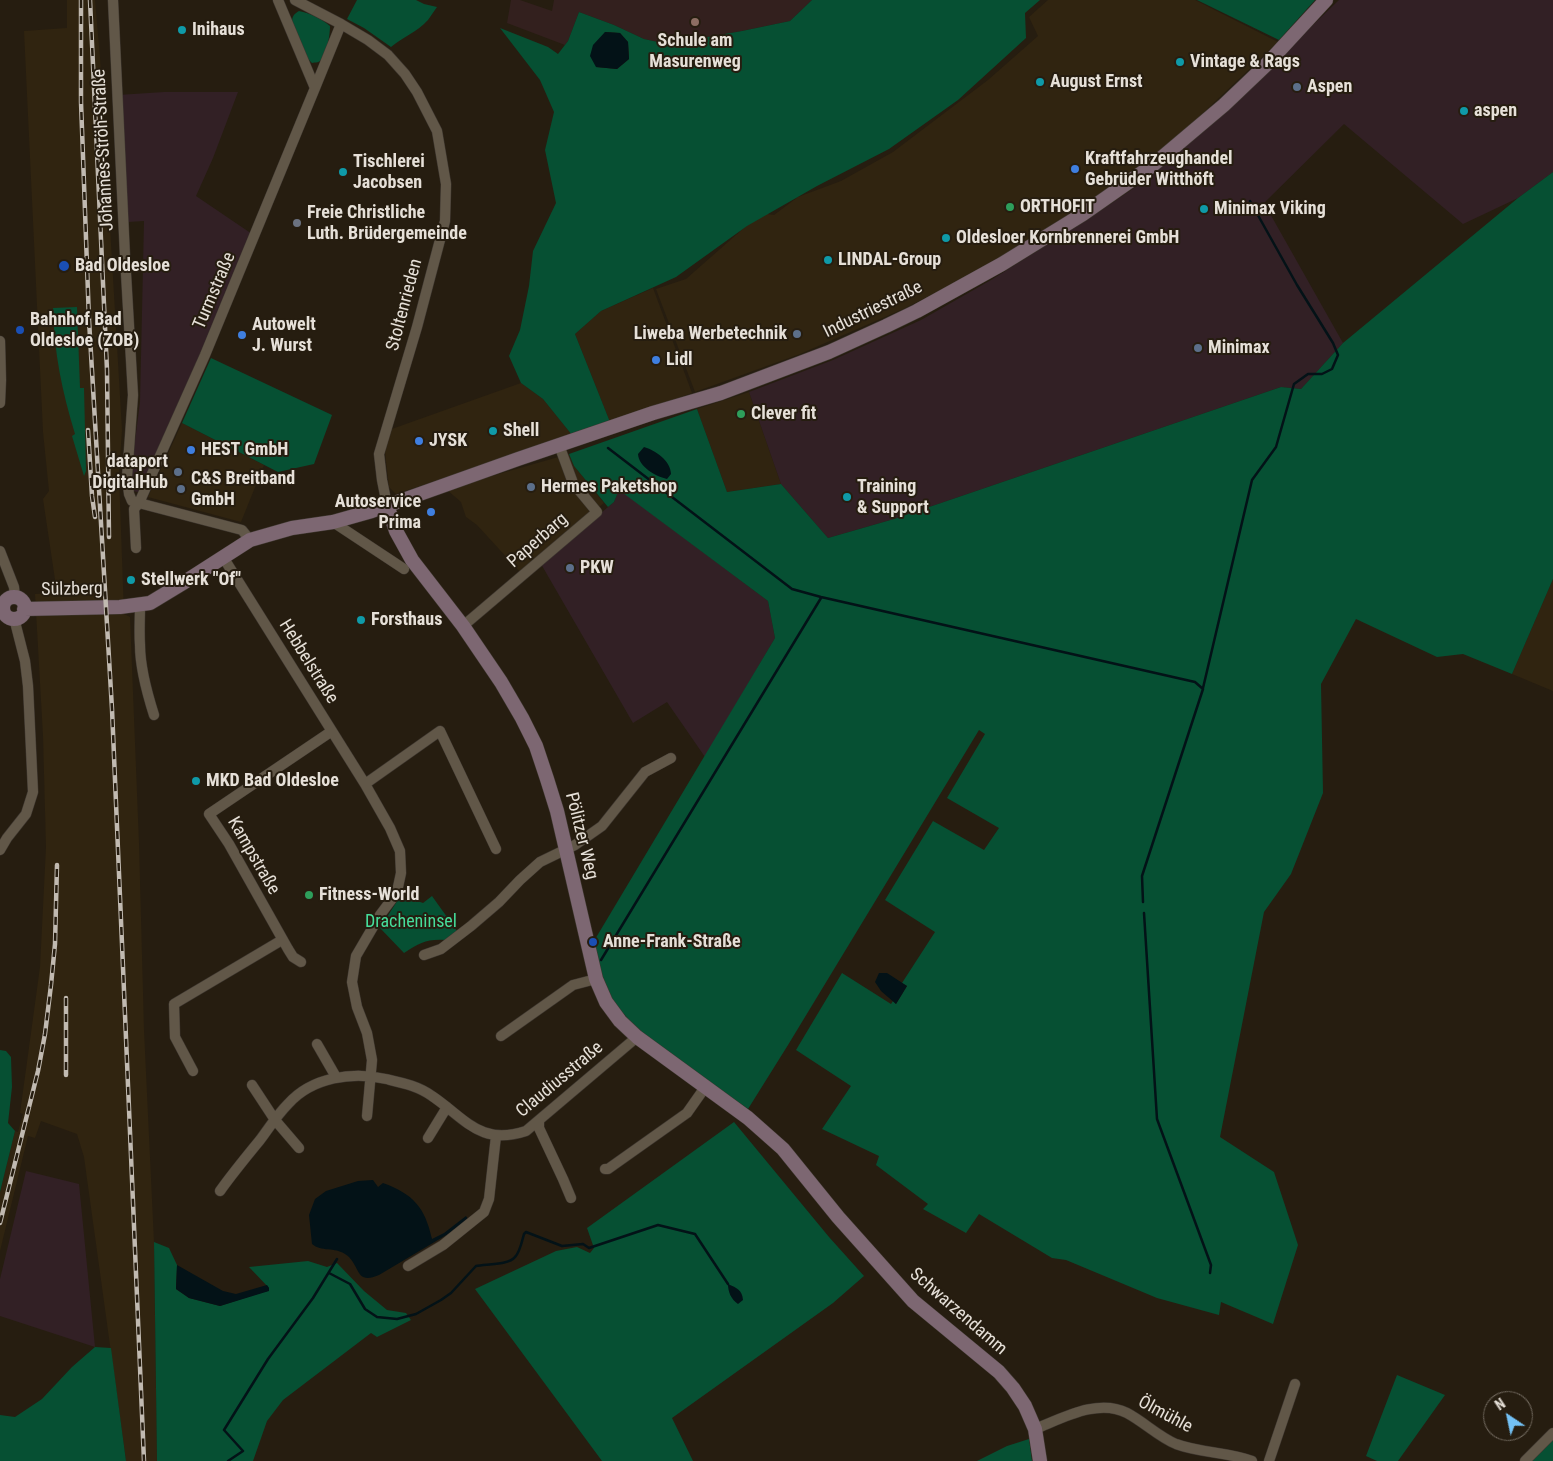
<!DOCTYPE html>
<html>
<head>
<meta charset="utf-8">
<style>
  body { margin:0 }
  #map { position:relative; width:1553px; height:1461px; overflow:hidden; background:#261d10; font-family:"Roboto Condensed",sans-serif }
  canvas { display:block }
  .north { position:absolute; left:1483px; top:1391px; width:50px; height:50px; box-sizing:border-box; background:#261d10; border:1px solid #736b60; border-radius:50%; rotate:326deg; font-size:14px; font-weight:700; line-height:20px; text-align:center; color:#e6e0d8 }
  .north::after { content:''; display:block; margin:auto; width:18px; height:22px; background:#73c1f5; clip-path:polygon(50% 0,100% 100%,50% 72%,0 100%) }
</style>
</head>
<body>
<div id="map">
<canvas width="1553" height="1461"></canvas>
<div class="north">N</div>
</div>
<script>
const c = document.querySelector('canvas').getContext('2d');
c.lineJoin = 'round';
function fillPath(path, color) { c.fillStyle = color; c.fill(path, 'evenodd'); }
function trace(path, color, width, dash) { c.strokeStyle = color; c.lineWidth = width; c.lineCap = dash ? 'butt' : 'round'; c.setLineDash(dash || []); c.stroke(path); }
function write(font, color, halo, rows, align = 'center') {
  c.font = font + ' "Roboto Condensed",sans-serif'; c.lineWidth = 4; c.setLineDash([]); c.textBaseline = 'middle'; c.strokeStyle = halo; c.fillStyle = color; for (const [text, x, y, turn = 0] of rows) {
    c.save(); c.translate(x, y); c.rotate((+turn || 0) * Math.PI / 180); c.textAlign = isNaN(turn) ? turn : align; if (halo) c.strokeText(text, 0, 0); c.fillText(text, 0, 0); c.restore();
  }
}
fillPath(new Path2D(`
  M67,0H95L100,57L122,430L119,474L124,614L130,617L139,843L144,1030L154,1242L157,1461H126L84,1157L77,1134L41,1121L35,1138L28,1136L0,1251V1192L15,1131L18,1132L23,1114L20,1113L40,967L46,847L43,736L35,594L57,593L43,499L49,491L43,432L24,31L67,28Z
  M1048,0H1195L1278,42L1183,132L1151,160L1082,206L971,275L901,310L800,354L695,392L656,289L686,279L761,213L774,215L798,197L841,181L893,152L988,80L1038,36L1029,17Z
  M653,288L692,393L610,422L575,334L601,311Z
  M521,383L543,399L572,435L396,494L389,487L385,452L389,430Z
  M749,392L781,484L727,492L697,409Z
  M182,423L264,465L241,522L148,497Z
  M569,454L574,466L604,503L521,573L477,525L466,517L461,502L446,489Z
  M1553,579V691L1512,674Z`), '#302410');
fillPath(new Path2D(`
  M1339,0H1553V172L1518,198L1463,224L1344,124L1264,203L1343,343L1301,389L1281,387L894,519L828,538L781,484L749,392L833,360L921,320L991,280L1091,217L1140,184L1218,119L1273,63Z
  M164,92H238L213,158L196,196L255,236L141,491L137,492L134,491L130,480L140,402L144,221L128,222L118,95Z
  M619,489L768,601L775,638L705,757L667,702L633,723L541,564L614,502Z
  M26,1171L79,1184L95,1347L0,1316V1279Z`), '#322025');
fillPath(new Path2D(`
  M511,0H520L552,11L554,0H812L790,21L742,31L667,44L644,39L614,25L579,12L568,41L565,45L507,23Z`), '#33201e');
fillPath(new Path2D(`
  M357,0H416L424,4L437,7C434,11 431,16 428,20C417,32 403,37 391,47L364,28L347,19Z
  M812,0H1040L1025,13L1026,38L958,100L889,149L817,186L747,226L676,277L601,311L575,334L610,422L572,435L543,399L521,383L509,356L520,330L529,286L533,251L556,203L545,150L554,112L540,80L500,28L548,47L558,54L568,41L579,12L614,25L644,39L667,44L742,31L790,21ZM605,32L620,33L628,42L629,59L617,69L596,67Z
  M1197,0H1315L1279,40Z
  M299,11C310,13 322,19 330,26C330,35 327,55 320,61C318,63 315,62 312,63L308,59L292,23C292,16 294,14 299,11Z
  M1553,172V579L1512,674L1463,654L1437,657L1356,619L1321,684L1323,793L1291,874L1264,912L1220,1137L1274,1172L1298,1245L1273,1324L1221,1302L1219,1315L1157,1298L1066,1260L1052,1258L979,1214L966,1233L923,1209L928,1204L876,1165L879,1156L822,1129L851,1086L796,1050L842,973L891,1004L893,1001L896,1004L907,986L902,983L935,932L885,900L933,821L984,850L999,828L947,798L985,734L979,730L788,1045L748,1109L641,1034L612,1000L599,967L594,941L775,638L768,601L619,490L614,502L608,507L574,466L569,454L697,409L727,492L781,484L828,538L894,519L1281,387L1301,389L1343,343L1518,198Z
  M77,307L80,388H84L86,471L84,476L72,436L75,434C62,391 54,353 53,308Z
  M211,358L332,415L314,464L278,472L182,423Z
  M401,895L423,903L432,896L457,931L445,940C426,939 420,943 404,953L380,928Z
  M0,1050L6,1051L11,1057L12,1087L8,1123L15,1131L0,1192Z
  M734,1122L829,1237L864,1276L833,1303L672,1418L693,1461H602L475,1289L556,1251L577,1247L590,1253L594,1248L587,1228Z
  M154,1242L169,1248L177,1265L176,1289L189,1298L220,1306L263,1292H266L269,1288L249,1267L308,1261L327,1267L337,1263L364,1291L387,1310L406,1313L411,1320L377,1337L371,1333L283,1400L267,1421L253,1461H157Z
  M95,1347L111,1348L126,1461H0V1415L15,1417L42,1399L72,1367Z
  M1397,1375L1445,1395L1398,1461H1377L1366,1456Z
  M1553,1438V1461H1532Z
  M1029,1439L1032,1461H977L1007,1446Z`), '#065033');
fillPath(new Path2D(`
  M605,32L620,33L628,42L629,59L617,69L596,67L590,56L593,45Z
  M644,447C655,450 671,461 671,474L667,479C655,476 639,467 638,454Z
  M879,973H887L907,986L896,1004L881,991L875,982Z
  M373,1180L378,1187L383,1183C413,1194 425,1207 432,1239L444,1233L466,1216L468,1219L448,1234L379,1275C354,1286 361,1264 345,1254C335,1247 321,1252 312,1244L309,1215L315,1199L326,1191L358,1181Z
  M177,1265L223,1291L236,1294L267,1285L269,1288V1291L220,1306L189,1298L176,1289Z
  M728,1284C737,1288 742,1290 743,1300L738,1304C731,1299 728,1292 728,1284Z`), '#031217');
trace(new Path2D(`
  M608,448L792,589L821,597L1195,682L1203,689L1142,876L1143,902
  M1203,688L1252,480L1276,447L1294,384L1308,374H1322L1332,369L1338,355L1333,343L1297,285L1250,201
  M1144,913L1157,1119L1211,1265L1210,1273
  M601,960L821,598
  M329,1273L350,1284L365,1309L377,1317L397,1319L416,1314L441,1300L451,1293L476,1266C486,1264 509,1265 515,1257C520,1252 522,1241 524,1234L526,1232L562,1246L583,1244L589,1248L658,1225L695,1234L728,1284
  M228,1461L243,1451L224,1430L268,1359L313,1298L337,1259`), '#031217', 2.5);
const street = new Path2D(`
  M113,0L125,256L133,395L127,477L129,494L132,501L139,503L242,530L250,540
  M295,0L341,24L368,40L388,55L405,74L417,92L437,131L446,184L445,221L417,327L379,454L382,480L387,505
  M315,88L341,24
  M0,341L1,380L0,403
  M333,522L404,569
  M136,548L134,509L139,503L205,355L315,88L278,0
  M0,551L14,587L15,597
  M223,557L365,784L390,828L400,851L401,873L398,887L392,899L380,915L356,956L352,982L357,1007L367,1033L372,1060L367,1116
  M140,605C140,618 139,632 140,645C140,668 147,693 154,715
  M463,626L597,512L573,483L559,445
  M365,784L440,731L496,849
  M0,850L7,838L26,814L33,792L28,686L25,661L14,618
  M424,955L441,949L471,926L499,902L520,880L540,862L575,845L602,826L645,772L671,758
  M301,962L293,957L288,949L229,844L209,814L332,731
  M501,1036L573,985L596,979
  M317,1044L336,1077
  M193,1071L175,1037L174,1004L282,940
  M252,1085L275,1120L299,1148
  M539,1121V1128L563,1179L571,1198
  M428,1138L447,1107
  M605,1169H608L687,1113L706,1086
  M220,1191C232,1174 246,1157 260,1140C269,1128 277,1115 288,1104C312,1077 353,1071 386,1079C403,1083 418,1086 432,1096C466,1119 480,1146 526,1131L637,1037
  M408,1266L443,1245L484,1212L489,1199L496,1136
  M1035,1429C1063,1418 1098,1398 1127,1413C1144,1422 1159,1437 1176,1444C1200,1453 1228,1452 1252,1461
  M1269,1461L1295,1384
  M1525,1461L1553,1433`);
const secondary = new Path2D(`
  M387,505L396,531L412,560L463,626L501,682L522,718L536,746L547,779L557,811L596,979L606,1002L620,1021L637,1037L748,1118L783,1149L838,1217L913,1301L999,1372L1013,1388L1025,1406L1035,1429L1040,1461
  M3 608a11 11 0 1 1 22 0a11 11 0 1 1-22 0Z
  M24,609L120,607L150,603L183,583L250,540L292,528L333,522L372,511L518,459L653,413L721,393L829,352L886,326L917,311L1002,264L1083,214L1153,165L1224,105L1266,65L1326,0`);
trace(street, '#3e3730', 11);
trace(secondary, '#3e3730', 15);
trace(street, '#615748', 10);
trace(secondary, '#7d6772', 14);
const rail = new Path2D(`
  M81,0V102L89,320L112,709L144,1461
  M90,0L107,370L109,537
  M88,430L92,496L95,517
  M66,998V1075
  M0,1223L38,1071L45,1034L51,985L55,944L57,865`);
trace(rail, '#c1bab1', 4.5);
trace(rail, '#261d10', 2.5, [8]);
for (const [x, y, r, color] of [
  [695,22,5,"#8d6e63"],
  [182,30,5,"#0f9aa8"],
  [1180,62,5,"#0f9aa8"],
  [1040,82,5,"#0f9aa8"],
  [1297,87,5,"#5c6f8a"],
  [1464,111,5,"#0f9aa8"],
  [1075,169,5,"#3f7fe0"],
  [343,172,5,"#0f9aa8"],
  [1010,207,5,"#2e9e5b"],
  [1204,209,5,"#0f9aa8"],
  [297,223,5,"#6b7280"],
  [946,238,5,"#0f9aa8"],
  [828,260,5,"#0f9aa8"],
  [64,266,6,"#1a4fb4"],
  [20,330,5,"#1a4fb4"],
  [797,334,5,"#5c6f8a"],
  [242,335,5,"#3f7fe0"],
  [1198,348,5,"#5c6f8a"],
  [656,360,5,"#3f7fe0"],
  [741,414,5,"#2e9e5b"],
  [493,431,5,"#0f9aa8"],
  [419,441,5,"#3f7fe0"],
  [191,450,5,"#3f7fe0"],
  [178,472,5,"#5c6f8a"],
  [531,487,5,"#5c6f8a"],
  [181,489,5,"#5c6f8a"],
  [847,497,5,"#0f9aa8"],
  [431,512,5,"#3f7fe0"],
  [570,568,5,"#5c6f8a"],
  [131,580,5,"#0f9aa8"],
  [361,620,5,"#0f9aa8"],
  [196,781,5,"#0f9aa8"],
  [309,895,5,"#2e9e5b"],
  [593,942,5,"#1a4fb4"]
]) { const dot = new Path2D(); dot.arc(x, y, r, 0, 2 * Math.PI); c.fillStyle = color; c.fill(dot); trace(dot, '#261d10', 2); }
write('bold 18px', '#e6e0d8', '#261d10', [
  ["Inihaus",192,30],
  ["Schule am",695,41,"center"],
  ["Masurenweg",695,62,"center"],
  ["Vintage & Rags",1190,62],
  ["August Ernst",1050,82],
  ["Aspen",1307,87],
  ["aspen",1474,111],
  ["Kraftfahrzeughandel",1085,159],
  ["Gebrüder Witthöft",1085,180],
  ["Tischlerei",353,162],
  ["Jacobsen",353,183],
  ["ORTHOFIT",1020,207],
  ["Minimax Viking",1214,209],
  ["Freie Christliche",307,213],
  ["Luth. Brüdergemeinde",307,234],
  ["Oldesloer Kornbrennerei GmbH",956,238],
  ["LINDAL-Group",838,260],
  ["Bad Oldesloe",75,266],
  ["Bahnhof Bad",30,320],
  ["Oldesloe (ZOB)",30,341],
  ["Autowelt",252,325],
  ["J. Wurst",252,346],
  ["Liweba Werbetechnik",787,334,"right"],
  ["Minimax",1208,348],
  ["Lidl",666,360],
  ["Clever fit",751,414],
  ["Shell",503,431],
  ["JYSK",429,441],
  ["HEST GmbH",201,450],
  ["dataport",168,462,"right"],
  ["DigitalHub",168,483,"right"],
  ["C&S Breitband",191,479],
  ["GmbH",191,500],
  ["Hermes Paketshop",541,487],
  ["Training",857,487],
  ["& Support",857,508],
  ["Autoservice",421,502,"right"],
  ["Prima",421,523,"right"],
  ["PKW",580,568],
  ["Stellwerk \"Of\"",141,580],
  ["Forsthaus",371,620],
  ["MKD Bad Oldesloe",206,781],
  ["Fitness-World",319,895],
  ["Anne-Frank-Straße",603,942]
], 'left');
write('18px', '#e6e0d8', '#261d10', [
  ["Johannes-Ströh-Straße",104,150,-93],
  ["Turmstraße",215,291,-67],
  ["Stoltenrieden",405,305,-75],
  ["Industriestraße",873,310,-26],
  ["Paperbarg",538,541,-41],
  ["Sülzberg",72,590,-1],
  ["Hebbelstraße",308,662,58],
  ["Pölitzer Weg",581,836,76],
  ["Kampstraße",253,856,60],
  ["Claudiusstraße",560,1080,-40],
  ["Schwarzendamm",958,1312,41],
  ["Ölmühle",1165,1415,28]
]);
write('18px', '#46de9b', '#261d10', [
  ["Dracheninsel",411,922]
]);
</script>
</body>
</html>
